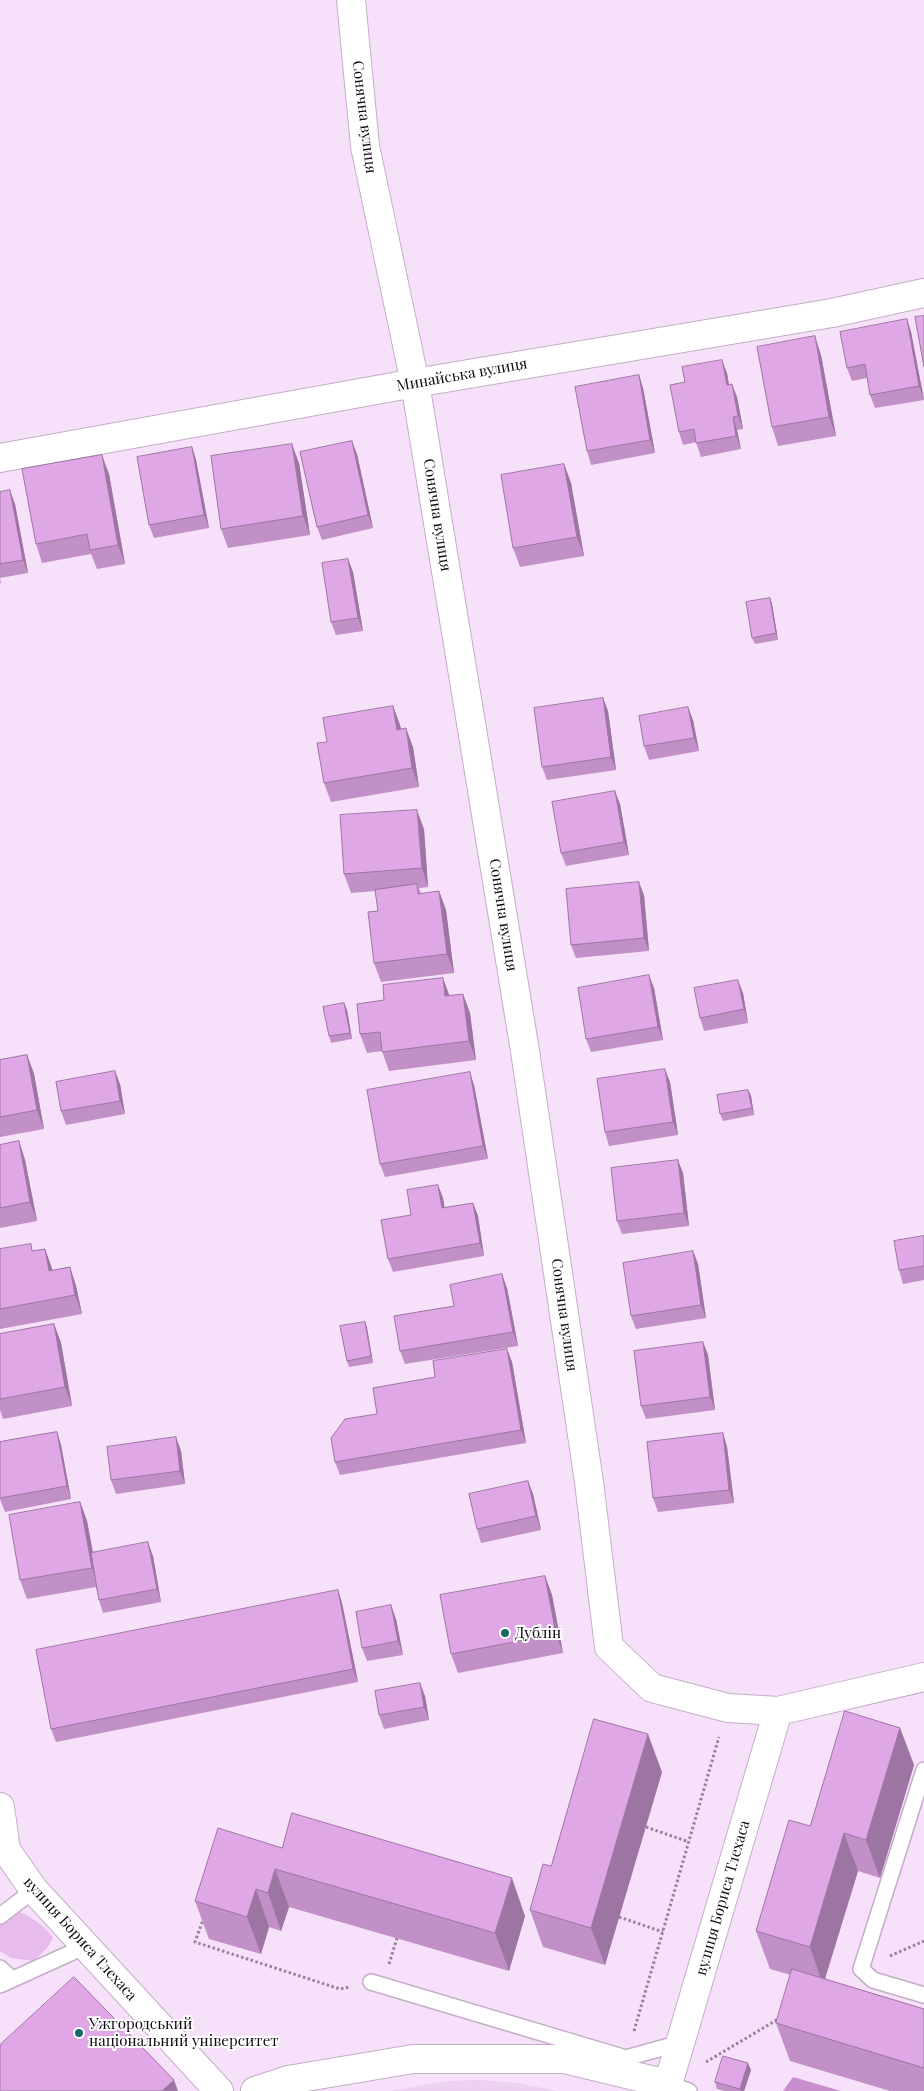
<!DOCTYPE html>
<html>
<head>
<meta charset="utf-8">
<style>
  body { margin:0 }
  canvas { display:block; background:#f7e0fa }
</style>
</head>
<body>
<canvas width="924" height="2091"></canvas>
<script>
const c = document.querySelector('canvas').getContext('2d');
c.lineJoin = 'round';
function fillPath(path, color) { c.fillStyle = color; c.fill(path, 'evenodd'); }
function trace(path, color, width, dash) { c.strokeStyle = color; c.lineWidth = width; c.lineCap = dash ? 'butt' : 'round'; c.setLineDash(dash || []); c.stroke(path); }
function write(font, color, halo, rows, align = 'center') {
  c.font = font + ' "Playfair Display",serif'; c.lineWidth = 4; c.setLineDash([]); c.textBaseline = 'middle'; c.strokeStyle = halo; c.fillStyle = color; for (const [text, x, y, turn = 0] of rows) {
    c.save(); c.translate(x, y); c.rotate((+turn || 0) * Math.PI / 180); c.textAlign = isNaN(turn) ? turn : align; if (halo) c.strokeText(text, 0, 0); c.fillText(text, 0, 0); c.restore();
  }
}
fillPath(new Path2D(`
  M482,2080L517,2083L557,2091H390L447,2081Z`), '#ecd1f0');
fillPath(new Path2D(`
  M19,1912C33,1918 44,1925 53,1938L48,1947L34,1961L11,1958L0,1951V1923Z`), '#e7bced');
fillPath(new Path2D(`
  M793,2077L841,2091H783Z`), '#c78fce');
const service = new Path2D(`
  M924,1770L861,1969L873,1980L924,1995
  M0,1916L34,1890
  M0,1968L12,1979
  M371,1982L626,2058L680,2043
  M0,1985L86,1946
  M668,2084L689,2091`);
const minor = new Path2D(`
  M351,0L365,146L415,383L525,1051L589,1482L609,1647L652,1688L728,1708L778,1711L924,1677
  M0,1807L6,1850L34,1890L219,2091
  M255,2091L288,2080L413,2059H564L668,2084
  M666,2091L778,1711`);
const tertiary = new Path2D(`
  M0,458L415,383L832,313L924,293`);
trace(service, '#c4aec7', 18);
trace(minor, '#c4aec7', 30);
trace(tertiary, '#c4aec7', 30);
trace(new Path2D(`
  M646,1827L689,1842
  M204,1917L195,1942L340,1989L350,1987
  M619,1917L663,1932
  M890,1956L924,1941
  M389,1964L397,1938
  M634,2031L719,1737
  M706,2062L780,2018`), '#958497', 3, [2.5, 2.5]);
trace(service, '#fff', 15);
trace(minor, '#fff', 28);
trace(tertiary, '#fff', 28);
fillPath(new Path2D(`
  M907,319L911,332L924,400L875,408L870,395L867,378L852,381L847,368Z
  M821,355L836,436L778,446L772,427Z
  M727,373L729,384L737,397L743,429L737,430L741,449L701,457L696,442L683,445L679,432Z
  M639,375L643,388L655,453L591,465L587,451Z
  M192,447L196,460L209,528L154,538L149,525Z
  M357,454L373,528L322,540L317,527Z
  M299,463L310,535L228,548L221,529Z
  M564,464L571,483L584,556L520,567L513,548Z
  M109,474L125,564L97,569L91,554L42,563L36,544Z
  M0,492L15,504L28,573L0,578L1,583H0Z
  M348,559L353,572L363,631L336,635L331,622Z
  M770,598L772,604L778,640L755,644L752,638Z
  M603,698L608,711L616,770L547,780L542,767Z
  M393,706L400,725L401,729L413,747L419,787L331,802L324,783L327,742Z
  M693,720L699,751L649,760L644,746Z
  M620,804L629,855L566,866L561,853Z
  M424,829L428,887L419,888L421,894L439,891L446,910L454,973L381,982L374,963L378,911L375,891L351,893L344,874Z
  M644,895L649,951L576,958L571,945Z
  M654,988L663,1040L591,1052L586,1039Z
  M743,993L748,1023L704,1031L700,1018Z
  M463,994L470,1013L476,1060L389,1071L382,1051L367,1053L360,1034L449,996Z
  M344,1003L347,1010L352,1039L331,1043L329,1036Z
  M27,1055L34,1074L44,1129L0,1137V1060Z
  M670,1082L678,1135L609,1146L605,1132Z
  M120,1084L125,1114L66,1125L61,1111Z
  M474,1085L488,1159L385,1177L380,1164Z
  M748,1090L751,1096L754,1115L723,1121L720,1114Z
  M19,1141L25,1160L37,1221L0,1228V1145Z
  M683,1173L689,1226L622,1234L617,1221Z
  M438,1185L443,1198L444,1208L473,1203L478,1216L484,1256L393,1272L388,1259L411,1215Z
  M924,1236V1280L903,1284L899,1270Z
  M0,1249L34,1251L45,1249L52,1270L70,1267L76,1286L82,1314L0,1329Z
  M693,1251L698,1264L706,1318L636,1329L631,1316Z
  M507,1288L518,1346L405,1364L400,1351L454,1306Z
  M365,1322L367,1328L373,1363L349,1367L347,1361Z
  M54,1324L61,1343L72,1406L3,1419L0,1410V1334Z
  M703,1342L708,1355L715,1410L646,1419L641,1406Z
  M507,1349L512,1362L526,1443L340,1475L335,1462L377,1414L435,1377Z
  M57,1432L61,1445L71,1499L5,1512L0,1499V1442Z
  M723,1433L727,1447L734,1503L658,1512L653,1498Z
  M181,1451L185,1484L116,1494L111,1480Z
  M528,1481L533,1494L541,1530L481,1543L477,1529Z
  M80,1502L87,1521L93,1552L153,1556L161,1602L103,1613L99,1600L96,1587L27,1599L20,1580Z
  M545,1576L552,1595L563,1653L458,1673L451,1654Z
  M338,1590L342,1603L358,1682L56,1742L51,1729Z
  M396,1619L403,1655L367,1661L362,1648Z
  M425,1696L429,1720L384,1729L379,1715Z
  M900,1728L914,1765L880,1878L858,1871L825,1979L924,2009V2091H890L790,2061L776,2023L791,1975L770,1969L756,1931L810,1826Z
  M662,1772L605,1965L543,1947L530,1910L551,1866Z
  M282,1848L525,1916L509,1971L289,1907L281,1931L269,1927L261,1954L209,1939L195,1901Z
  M751,2070L744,2091H725L717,2089L715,2082Z`), '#c190c7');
fillPath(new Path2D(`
  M907,319L911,332L924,400L919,386Z
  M815,336L821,355L836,436L829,417Z
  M722,360L727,373L731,398L727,385Z
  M639,375L643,388L655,453L650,440Z
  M732,384L737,397L743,429L738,416Z
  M733,417L737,430L741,449L736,436Z
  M352,441L357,454L373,528L368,515Z
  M292,444L299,463L310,535L303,516Z
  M192,447L196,460L209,528L204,515Z
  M102,455L109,474L125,564L118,545Z
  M564,464L571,483L584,556L577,537Z
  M10,490L15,504L28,573L23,560Z
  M348,559L353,572L363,631L358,618Z
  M770,598L772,604L778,640L776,633Z
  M603,698L608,711L616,770L611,757Z
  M393,706L400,725L404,749L397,730Z
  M688,707L693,720L699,751L694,738Z
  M406,728L413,747L419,787L412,768Z
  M615,791L620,804L629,855L624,842Z
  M417,810L424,829L428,887L422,868Z
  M639,882L644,895L649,951L644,938Z
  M439,891L446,910L454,973L447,954Z
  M649,975L654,988L663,1040L658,1027Z
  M443,978L450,997L445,996Z
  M738,980L743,993L748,1023L744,1009Z
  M463,994L470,1013L476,1060L469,1041Z
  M344,1003L347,1010L352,1039L350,1033Z
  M27,1055L34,1074L44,1129L37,1110Z
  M665,1069L670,1082L678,1135L673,1122Z
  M115,1071L120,1084L125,1114L120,1101Z
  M470,1072L474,1085L488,1159L483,1146Z
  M748,1090L751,1096L754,1115L752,1108Z
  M19,1141L25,1160L37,1221L30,1202Z
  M678,1160L683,1173L689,1226L684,1213Z
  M438,1185L443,1198L447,1221L442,1208Z
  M473,1203L478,1216L484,1256L480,1243Z
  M45,1249L52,1268L56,1290L49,1271Z
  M693,1251L698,1264L706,1318L701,1305Z
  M70,1267L76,1286L82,1314L75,1295Z
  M502,1274L507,1288L518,1346L513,1332Z
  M365,1322L367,1328L373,1363L371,1356Z
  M54,1324L61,1343L72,1406L65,1387Z
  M703,1342L708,1355L715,1410L710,1397Z
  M507,1349L512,1362L526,1443L521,1430Z
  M57,1432L61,1445L71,1499L67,1486Z
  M723,1433L727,1447L734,1503L729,1490Z
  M176,1437L181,1451L185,1484L180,1471Z
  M528,1481L533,1494L541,1530L536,1516Z
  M80,1502L87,1521L99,1586L92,1568Z
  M148,1542L153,1556L161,1602L157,1589Z
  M545,1576L552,1595L563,1653L556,1634Z
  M338,1590L342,1603L358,1682L353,1669Z
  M391,1605L396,1619L403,1655L398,1641Z
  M420,1683L425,1696L429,1720L424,1707Z
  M900,1728L914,1765L880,1878L866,1840Z
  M648,1734L662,1772L605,1965L591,1928Z
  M844,1833L858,1871L823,1985L810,1947Z
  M275,1869L289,1907L281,1931L268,1893Z
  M512,1878L525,1916L509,1971L495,1933Z
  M256,1889L269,1927L261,1954L247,1917Z
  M748,2063L751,2070L744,2091H741L740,2089Z
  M174,2080L178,2091H162Z`), '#9d75a2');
const building = new Path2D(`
  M924,316V367L915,317Z
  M907,319L919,386L870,395L865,364L847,368L840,332Z
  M815,336L829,417L772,427L757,347Z
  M722,360L727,385L732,384L738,416L733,417L736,436L696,443L694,429L679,432L670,385L685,382L682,367Z
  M639,375L650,440L587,451L575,387Z
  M352,441L368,515L317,527L300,452Z
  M292,444L303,516L221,529L211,456Z
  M192,447L204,515L149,525L137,457Z
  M102,455L118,545L90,550L87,534L36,544L22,469Z
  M564,464L577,537L513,548L501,475Z
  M10,490L23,560L0,564V492Z
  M348,559L358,618L331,622L322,563Z
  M770,598L776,633L752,638L746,602Z
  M603,698L611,757L542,767L534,708Z
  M393,706L397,730L406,728L412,768L324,783L317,743L327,742L323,718Z
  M688,707L694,738L644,746L639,716Z
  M615,791L624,842L561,853L552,802Z
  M417,810L422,868L344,874L340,815Z
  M639,882L644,938L571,945L566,889Z
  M417,884L418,894L439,891L447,954L374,963L368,912L378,911L375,890Z
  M649,975L658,1027L586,1039L578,988Z
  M443,978L445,996L463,994L469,1041L382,1052L380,1032L360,1034L357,1004L384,1000L383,985Z
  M738,980L744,1009L700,1018L694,988Z
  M344,1003L350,1033L329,1036L323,1007Z
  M27,1055L37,1110L0,1117V1060Z
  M665,1069L673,1122L605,1132L597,1079Z
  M115,1071L120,1101L61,1111L56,1082Z
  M470,1072L483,1146L380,1164L367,1090Z
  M748,1090L752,1108L720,1114L717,1095Z
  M19,1141L30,1202L0,1208V1145Z
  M678,1160L684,1213L617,1221L611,1168Z
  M438,1185L442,1208L473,1203L480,1243L388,1259L381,1220L411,1215L407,1190Z
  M924,1236V1266L899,1270L894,1241Z
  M31,1244L32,1251L45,1249L49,1271L70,1267L75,1295L0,1309V1249Z
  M693,1251L701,1305L631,1316L623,1263Z
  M502,1274L513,1332L400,1351L394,1316L454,1306L450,1285Z
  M365,1322L371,1356L347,1361L340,1326Z
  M54,1324L65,1387L0,1399V1334Z
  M703,1342L710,1397L641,1406L634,1351Z
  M507,1349L521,1430L335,1462L331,1438L345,1419L377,1414L373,1388L435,1377L433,1361Z
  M57,1432L67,1486L0,1498V1442Z
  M723,1433L729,1490L653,1498L647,1442Z
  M176,1437L180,1471L111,1480L107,1447Z
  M528,1481L536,1516L477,1529L469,1494Z
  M80,1502L92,1568L20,1580L9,1515Z
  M148,1542L157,1589L99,1600L91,1553Z
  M545,1576L556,1634L451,1654L440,1595Z
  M338,1590L353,1669L51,1729L36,1650Z
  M391,1605L398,1641L362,1648L356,1612Z
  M420,1683L424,1707L379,1715L375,1691Z
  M845,1711L900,1728L866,1840L844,1833L810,1947L756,1931L789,1820L810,1826Z
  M594,1719L648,1734L591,1928L530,1910L543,1864L551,1866Z
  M292,1813L512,1878L495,1933L275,1869L268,1893L256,1889L247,1917L195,1901L218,1828L282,1848Z
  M792,1969L924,2009V2068L776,2023Z
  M74,1977L174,2080L162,2091H0V2045Z
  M723,2056L748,2063L740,2089L715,2082Z`);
fillPath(building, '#e0a7e7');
trace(building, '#9d75a2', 1);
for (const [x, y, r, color] of [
  [505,1633,5,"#1a6869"],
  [79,2033,5,"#1a6869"]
]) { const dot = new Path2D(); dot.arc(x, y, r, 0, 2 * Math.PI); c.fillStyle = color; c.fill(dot); trace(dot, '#fff', 2); }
write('15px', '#100811', '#fff', [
  ["Сонячна вулиця",364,117,83],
  ["Минайська вулиця",462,375,-10],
  ["Сонячна вулиця",437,515,81],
  ["Сонячна вулиця",503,915,81],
  ["Сонячна вулиця",564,1315,82],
  ["вулиця Бориса Тлехаса",723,1898,-74],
  ["вулиця Бориса Тлехаса",80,1939,48]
]);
write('15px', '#100811', '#fff', [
  ["Дублін",515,1633],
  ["Ужгородський",89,2024],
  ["національний університет",89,2041]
], 'left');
</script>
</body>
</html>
